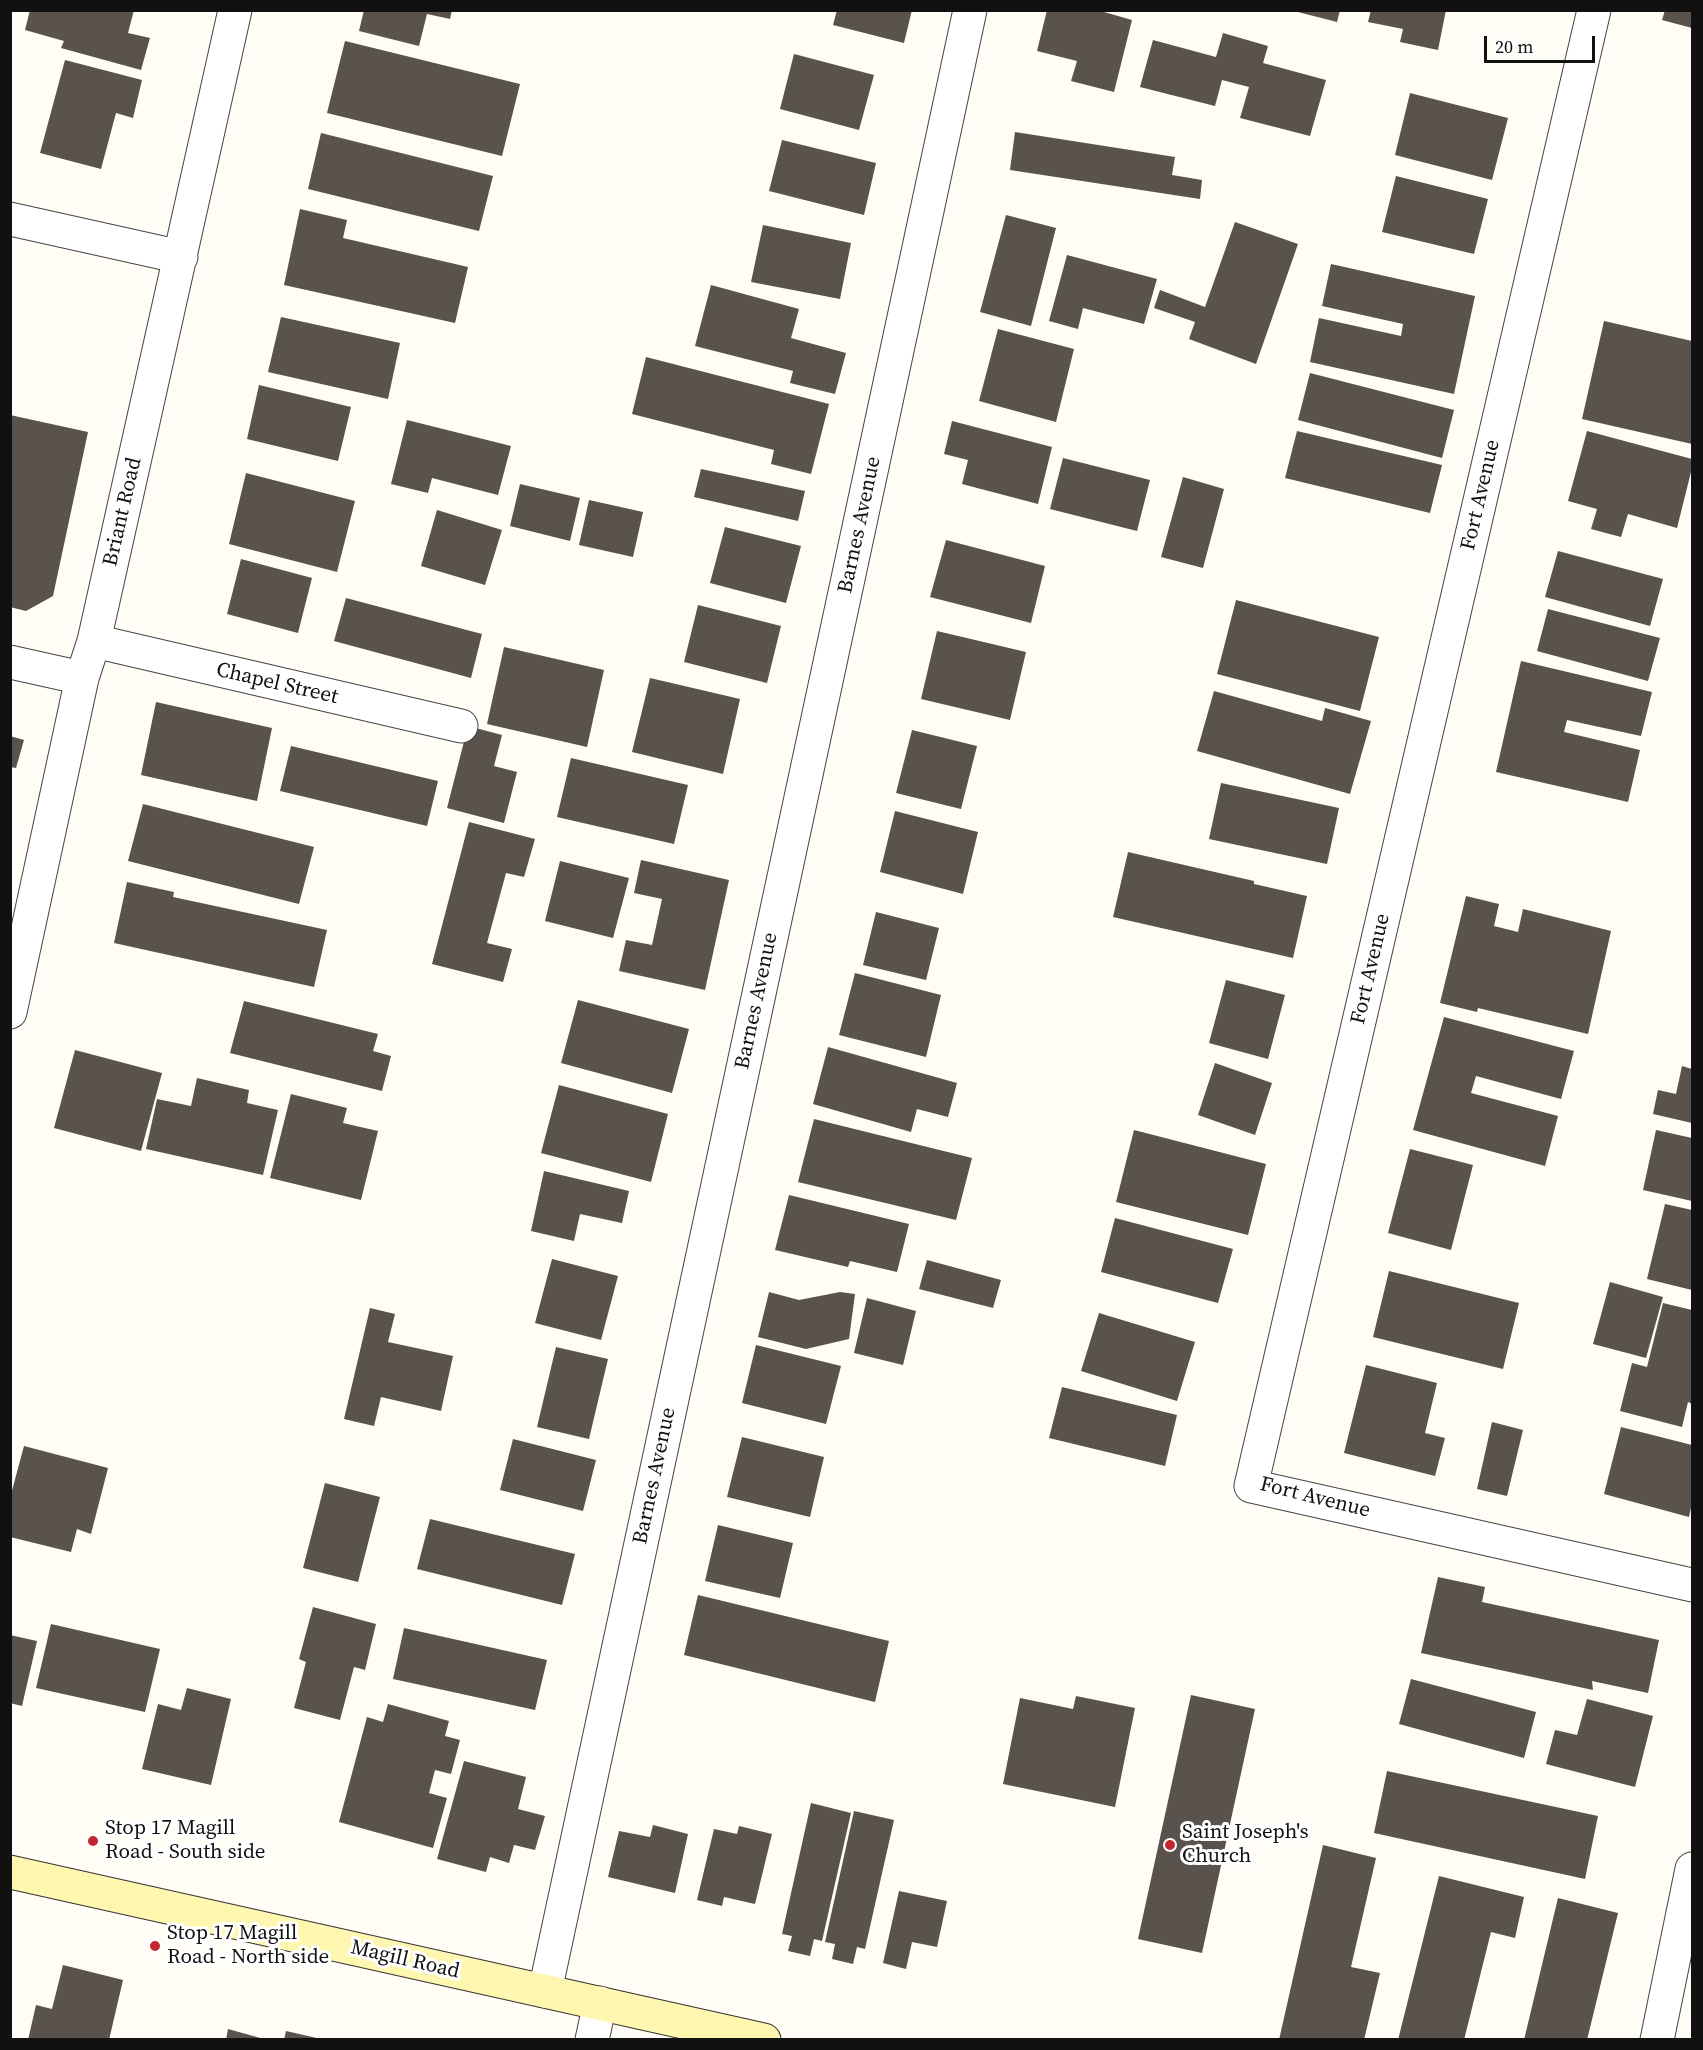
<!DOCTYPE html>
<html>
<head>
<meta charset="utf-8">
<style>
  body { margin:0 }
  #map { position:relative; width:1703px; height:2050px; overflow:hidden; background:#fffdf5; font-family:"Source Serif 4",serif }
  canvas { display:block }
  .frame { position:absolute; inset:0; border:12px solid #111; pointer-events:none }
  .scale { position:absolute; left:1484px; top:36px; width:111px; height:27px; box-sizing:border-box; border:3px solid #111; border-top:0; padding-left:8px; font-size:18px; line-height:21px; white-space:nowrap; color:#111; -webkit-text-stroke:4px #fff; paint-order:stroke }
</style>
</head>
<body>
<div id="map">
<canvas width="1703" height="2050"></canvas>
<div class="frame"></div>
<div class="scale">20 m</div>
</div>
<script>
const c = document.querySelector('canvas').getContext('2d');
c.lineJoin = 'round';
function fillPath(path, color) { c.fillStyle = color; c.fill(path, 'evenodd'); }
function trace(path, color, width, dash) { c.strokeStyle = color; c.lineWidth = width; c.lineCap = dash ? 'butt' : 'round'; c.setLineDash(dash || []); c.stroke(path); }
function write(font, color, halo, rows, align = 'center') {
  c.font = font + ' "Source Serif 4",serif'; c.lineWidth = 6; c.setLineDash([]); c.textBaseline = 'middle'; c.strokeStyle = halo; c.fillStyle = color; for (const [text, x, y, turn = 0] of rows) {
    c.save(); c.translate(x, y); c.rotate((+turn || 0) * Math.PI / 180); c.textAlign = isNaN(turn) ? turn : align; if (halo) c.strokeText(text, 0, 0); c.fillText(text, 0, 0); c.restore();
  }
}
fillPath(new Path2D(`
  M30,10H134L128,33L150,38L141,70L61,48L64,41L25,30Z
  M364,10H452L450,19L427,14L419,46L359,31Z
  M837,10H912L904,43L833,25Z
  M1047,10H1097L1132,20L1114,92L1071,81L1077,61L1037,51Z
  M1290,10H1340L1337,22Z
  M1371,10H1446L1438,50L1400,42L1403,29L1368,22Z
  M1665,10H1692V28L1662,20Z
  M1223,33L1268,46L1263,63L1326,80L1310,136L1240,118L1249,87L1222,80L1215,106L1140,87L1153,40L1216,57Z
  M345,41L520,84L502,156L327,113Z
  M794,54L874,75L859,130L780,109Z
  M65,60L142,80L133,118L116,113L101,169L40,153Z
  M1410,93L1508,118L1492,180L1395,155Z
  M1015,132L1175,157L1172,175L1202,180L1200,199L1010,170Z
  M321,133L493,176L479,231L308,189Z
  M782,140L876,163L864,215L769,191Z
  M1396,176L1488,199L1474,254L1382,232Z
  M300,209L347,220L343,238L468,267L455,323L284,285Z
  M1006,215L1056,228L1031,326L980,312Z
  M1235,222L1298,244L1256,364L1189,339L1195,322L1154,308L1160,290L1205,307Z
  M763,225L851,243L840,299L751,282Z
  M1067,255L1157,279L1144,324L1083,308L1078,329L1049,321Z
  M1331,264L1475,296L1454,394L1310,362L1319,318L1401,336L1403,324L1322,306Z
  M711,285L799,309L791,338L846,353L835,394L790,383L793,371L695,346Z
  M281,317L400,343L388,399L268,372Z
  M1604,321L1692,341V444L1582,419Z
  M998,329L1074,349L1056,422L979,401Z
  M646,357L829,404L811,474L771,464L774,450L632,414Z
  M1310,373L1454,410L1442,458L1298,420Z
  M259,385L351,407L338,461L247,439Z
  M10,415L88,432L53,596L26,611L10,607Z
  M407,420L511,446L498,495L432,478L428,493L391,484Z
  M952,421L1052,447L1038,504L962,484L968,460L944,454Z
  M1297,431L1442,465L1430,513L1285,478Z
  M1587,431L1692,459V468L1677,528L1628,514L1621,537L1591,529L1597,509L1568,501Z
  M1063,458L1150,480L1137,531L1050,509Z
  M701,469L805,491L798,521L694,497Z
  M246,473L355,501L337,572L229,544Z
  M1183,477L1224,489L1203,568L1161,557Z
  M520,484L580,498L570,541L510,526Z
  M589,500L643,512L633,557L579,545Z
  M437,510L502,530L485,585L421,566Z
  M725,527L801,546L786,603L710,583Z
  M946,540L1045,566L1031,623L930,597Z
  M1558,551L1663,579L1650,626L1545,597Z
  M241,559L312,578L298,633L227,614Z
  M346,598L482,634L471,678L334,641Z
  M1236,600L1379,637L1360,711L1217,674Z
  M698,605L781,626L767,683L684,662Z
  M1548,609L1660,638L1648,681L1537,651Z
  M937,631L1026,652L1010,720L921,699Z
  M504,647L604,670L587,747L487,724Z
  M1521,661L1652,692L1641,736L1567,720L1564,732L1640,750L1628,802L1496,772Z
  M650,678L740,699L723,774L632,752Z
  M1214,691L1322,721L1325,708L1371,721L1350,794L1197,751Z
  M156,702L272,728L257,801L141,775Z
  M468,726L502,735L494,766L517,772L504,823L447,808Z
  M912,730L977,746L961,809L896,793Z
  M10,736L24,740L16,768L10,767Z
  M291,746L438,781L427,826L280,791Z
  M571,758L688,785L674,844L557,817Z
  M1221,783L1339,808L1327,864L1209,839Z
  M143,804L314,847L299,904L128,861Z
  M895,811L978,832L963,894L880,872Z
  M469,822L535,839L524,877L506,873L487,943L512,949L503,982L432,964Z
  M1128,852L1254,881V884L1307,896L1293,958L1113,917Z
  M641,860L729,880L705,990L619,971L626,940L652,945L662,899L634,893Z
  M560,861L629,878L613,938L545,921Z
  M127,882L174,892L173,897L327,930L314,987L114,943Z
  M1466,896L1499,904L1494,926L1518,932L1523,909L1611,931L1588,1034L1478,1008L1477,1012L1440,1003Z
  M876,912L939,928L926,980L863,965Z
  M855,973L941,995L926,1057L839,1035Z
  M1226,980L1285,995L1268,1059L1209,1043Z
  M578,1000L689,1029L672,1093L561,1063Z
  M244,1001L378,1034L373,1051L391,1056L382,1091L230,1053Z
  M1444,1017L1574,1051L1561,1099L1476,1076L1471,1093L1558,1116L1545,1166L1413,1130Z
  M828,1047L957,1083L948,1117L917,1109L911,1132L813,1104Z
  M75,1050L162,1073L141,1151L54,1128Z
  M1215,1063L1272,1083L1255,1135L1198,1115Z
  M1682,1066L1692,1069V1123L1653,1114L1658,1090L1676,1094Z
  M197,1078L249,1090L247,1103L278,1110L263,1175L146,1149L157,1099L191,1106Z
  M559,1085L668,1114L651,1182L541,1153Z
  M291,1094L347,1108L343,1123L378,1131L361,1200L270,1178Z
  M814,1119L972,1158L956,1220L798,1182Z
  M1134,1130L1266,1164L1248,1235L1116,1202Z
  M1656,1130L1692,1138V1201L1643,1190Z
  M1410,1149L1473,1165L1451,1250L1388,1233Z
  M544,1171L629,1191L622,1223L580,1214L574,1241L531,1231Z
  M789,1195L909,1224L897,1272L850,1261L848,1267L775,1250Z
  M1665,1204L1692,1210V1290L1647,1279Z
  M1115,1218L1233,1249L1218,1303L1101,1272Z
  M552,1259L618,1276L601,1340L535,1323Z
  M927,1260L1001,1280L993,1308L919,1289Z
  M1389,1271L1519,1303L1503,1369L1373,1337Z
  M1610,1282L1663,1297L1646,1358L1593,1344Z
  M769,1292L799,1300L840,1292L855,1294L849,1339L806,1349L758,1337Z
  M867,1298L916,1311L903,1365L854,1353Z
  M1663,1303L1692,1310V1404L1688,1402L1682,1427L1620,1411L1632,1363L1647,1367Z
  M370,1308L395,1314L388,1342L453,1356L441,1411L381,1397L374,1426L344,1419Z
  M1099,1313L1195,1342L1177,1401L1081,1371Z
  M756,1345L841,1366L826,1424L742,1403Z
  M556,1347L608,1359L589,1439L537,1427Z
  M1366,1365L1437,1383L1425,1433L1445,1438L1435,1476L1344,1453Z
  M1062,1387L1177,1415L1165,1466L1049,1438Z
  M1492,1422L1523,1430L1507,1496L1477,1489Z
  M1621,1427L1692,1445V1503L1689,1517L1604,1494Z
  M742,1437L824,1457L810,1517L727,1497Z
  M513,1439L596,1460L583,1511L500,1490Z
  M24,1446L108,1468L91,1534L77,1529L71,1552L10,1537V1498Z
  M325,1483L380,1497L358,1582L303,1568Z
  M430,1519L575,1554L562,1605L417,1569Z
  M718,1525L793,1543L780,1598L705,1581Z
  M1438,1577L1485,1587L1482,1602L1659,1640L1648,1693L1592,1681L1593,1690L1421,1653Z
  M698,1595L889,1641L875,1702L684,1655Z
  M313,1607L376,1624L365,1670L354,1667L340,1720L294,1708L306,1662L299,1659Z
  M51,1624L160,1649L145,1712L36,1688Z
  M404,1628L547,1660L535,1710L393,1679Z
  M10,1635L37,1641L22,1706L10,1703Z
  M1411,1679L1536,1712L1524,1758L1399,1724Z
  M187,1688L231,1699L211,1785L142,1769L158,1704L181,1710Z
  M1191,1695L1255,1709L1202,1953L1138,1939Z
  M1076,1696L1135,1708L1115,1807L1003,1784L1020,1698L1073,1709Z
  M1587,1699L1653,1716L1635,1787L1546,1764L1555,1730L1577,1735Z
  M388,1704L449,1721L445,1736L460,1740L451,1774L435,1770L429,1793L447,1798L433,1848L339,1822L367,1717L383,1722Z
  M464,1761L526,1777L518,1809L545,1816L535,1850L514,1845L509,1863L490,1857L486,1872L437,1859Z
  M1387,1771L1598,1816L1585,1879L1374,1833Z
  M811,1803L851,1813L822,1941L814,1939L810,1956L788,1951L792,1936L782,1934Z
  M854,1811L894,1820L865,1949L857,1947L853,1964L832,1959L835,1944L825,1942Z
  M653,1825L688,1834L675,1893L608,1877L619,1831L650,1837Z
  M739,1826L772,1834L755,1904L724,1897L722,1906L697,1900L714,1829L737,1834Z
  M1323,1845L1376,1858L1351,1967L1380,1973L1364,2040H1279Z
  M1439,1876L1524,1897L1515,1938L1491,1932L1464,2040H1398Z
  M899,1891L947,1901L937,1947L912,1942L906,1969L883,1963Z
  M1558,1898L1618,1913L1587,2040H1524Z
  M63,1965L123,1980L109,2040H28L36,2005L52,2009Z
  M228,2029L264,2039V2040H226Z
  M286,2031L321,2039V2040H284Z`), '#5a524d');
const minor = new Path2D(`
  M1594,10L1251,1486L1692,1585
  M10,219L181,257
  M94,641L461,726
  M10,662L82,678
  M10,1012L82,678L94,641L235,10
  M545,1991L970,10
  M592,2040L600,2003
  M1657,2040L1692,1869`);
const secondary = new Path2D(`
  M10,1872L764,2040`);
trace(minor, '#444', 35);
trace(secondary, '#333', 35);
trace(minor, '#fff', 33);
trace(secondary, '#fff6b0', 33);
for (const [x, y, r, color] of [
  [93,1841,6,"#c4262e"],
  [1170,1845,6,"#c4262e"],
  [155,1946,6,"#c4262e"]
]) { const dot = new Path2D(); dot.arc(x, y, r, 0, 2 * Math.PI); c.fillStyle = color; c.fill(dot); trace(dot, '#fff', 2); }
write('21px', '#111', '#fff', [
  ["Fort Avenue",1481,495,-77],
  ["Briant Road",123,512,-77],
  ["Barnes Avenue",860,525,-78],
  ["Chapel Street",277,684,13],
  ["Fort Avenue",1371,969,-77],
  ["Barnes Avenue",757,1001,-78],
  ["Barnes Avenue",655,1476,-78],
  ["Fort Avenue",1315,1498,14],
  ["Magill Road",405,1960,13]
]);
write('21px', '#111', '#fff', [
  ["Stop 17 Magill",105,1829],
  ["Road - South side",105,1853],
  ["Saint Joseph's",1182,1833],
  ["Church",1182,1857],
  ["Stop 17 Magill",167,1934],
  ["Road - North side",167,1958]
], 'left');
</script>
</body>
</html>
